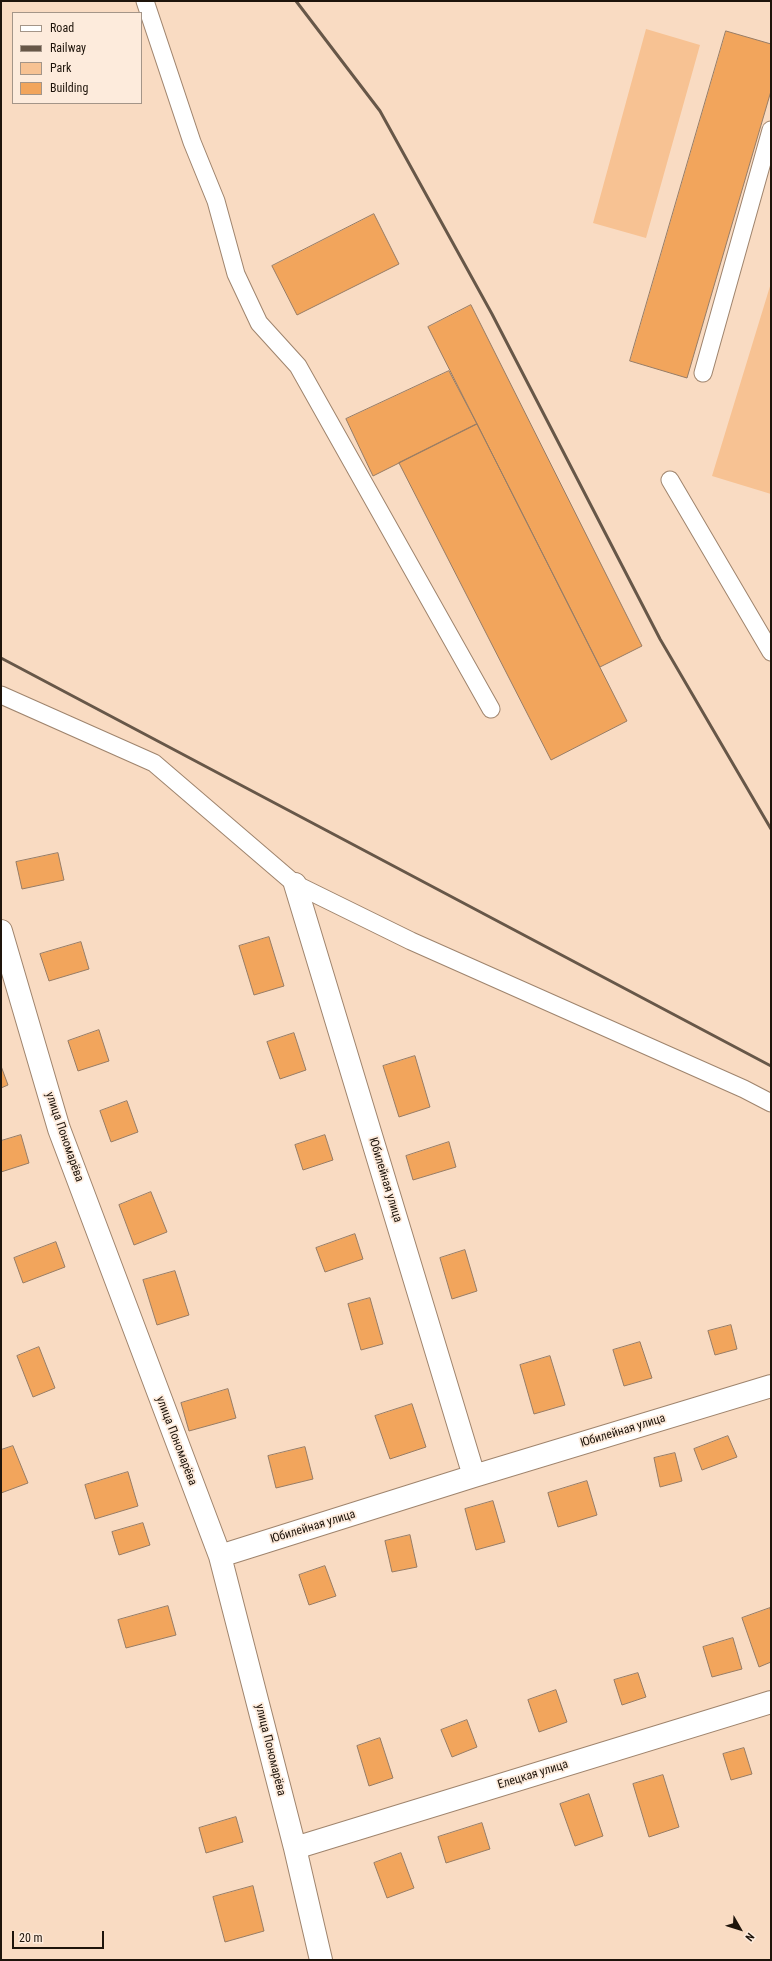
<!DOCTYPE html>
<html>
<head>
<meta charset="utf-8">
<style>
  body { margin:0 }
  #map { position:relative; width:772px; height:1961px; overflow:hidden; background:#f9dbc2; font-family:"Roboto Condensed",sans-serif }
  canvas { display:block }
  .frame { position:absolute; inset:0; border:2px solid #1e140b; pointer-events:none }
  .legend { position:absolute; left:12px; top:12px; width:130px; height:92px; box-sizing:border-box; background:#fdebdc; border:1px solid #a49588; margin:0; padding:5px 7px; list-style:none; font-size:12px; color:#1e140b }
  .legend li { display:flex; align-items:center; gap:8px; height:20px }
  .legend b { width:20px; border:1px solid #a49588 }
  .north { position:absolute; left:720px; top:1909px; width:40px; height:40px; -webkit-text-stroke:3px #fdebdc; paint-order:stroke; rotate:129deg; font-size:11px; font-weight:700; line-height:16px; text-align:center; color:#1e140b }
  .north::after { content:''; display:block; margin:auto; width:14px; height:18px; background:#1e140b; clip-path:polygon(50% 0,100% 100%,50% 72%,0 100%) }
  .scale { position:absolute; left:12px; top:1931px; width:92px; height:18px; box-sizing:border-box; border:2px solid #1e140b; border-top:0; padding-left:5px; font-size:12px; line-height:14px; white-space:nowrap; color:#1e140b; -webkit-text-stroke:3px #fdebdc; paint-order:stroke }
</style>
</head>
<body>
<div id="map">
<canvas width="772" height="1961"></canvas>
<div class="frame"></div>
<ul class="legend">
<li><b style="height:5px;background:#fff"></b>Road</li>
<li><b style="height:5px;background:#675748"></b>Railway</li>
<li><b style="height:11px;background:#f7c293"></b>Park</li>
<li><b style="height:11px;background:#f2a55c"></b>Building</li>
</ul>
<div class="north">N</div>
<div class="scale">20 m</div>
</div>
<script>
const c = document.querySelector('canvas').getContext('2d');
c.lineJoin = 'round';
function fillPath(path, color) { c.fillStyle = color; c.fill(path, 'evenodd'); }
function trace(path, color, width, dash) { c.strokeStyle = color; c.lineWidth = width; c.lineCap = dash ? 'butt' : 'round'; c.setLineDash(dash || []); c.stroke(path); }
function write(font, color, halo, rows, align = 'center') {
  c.font = font + ' "Roboto Condensed",sans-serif'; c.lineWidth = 3.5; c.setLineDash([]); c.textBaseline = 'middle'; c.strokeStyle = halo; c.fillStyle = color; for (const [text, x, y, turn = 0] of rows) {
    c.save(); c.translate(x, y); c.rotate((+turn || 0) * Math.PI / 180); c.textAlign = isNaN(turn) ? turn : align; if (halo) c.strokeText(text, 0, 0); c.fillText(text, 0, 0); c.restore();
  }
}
fillPath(new Path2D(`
  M646,29L700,45L646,238L593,223Z
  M771,283V494L712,476Z`), '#f7c293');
const building = new Path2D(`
  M726,31L771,44V91L687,378L630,361Z
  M374,214L399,264L297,315L272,266Z
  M471,305L642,646L600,667L428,327Z
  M449,371L477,424L373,476L346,419Z
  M477,424L627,721L551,760L399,463Z
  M58,853L64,880L22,889L16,862Z
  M269,937L284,986L254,995L239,946Z
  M81,942L89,969L49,981L40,954Z
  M99,1030L109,1061L78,1071L68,1041Z
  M294,1033L306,1070L280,1079L267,1042Z
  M415,1056L430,1107L399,1117L383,1066Z
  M1,1066L8,1085L1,1088Z
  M127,1101L138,1132L111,1142L100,1111Z
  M21,1135L29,1163L1,1172V1141Z
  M325,1135L333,1160L303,1170L295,1145Z
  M449,1142L456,1167L413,1180L406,1156Z
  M151,1192L167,1232L134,1245L119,1205Z
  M355,1234L363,1259L325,1272L316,1248Z
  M56,1242L65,1267L23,1283L14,1258Z
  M465,1250L477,1291L452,1299L440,1258Z
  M175,1271L189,1315L157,1325L143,1280Z
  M370,1298L383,1344L361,1350L348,1304Z
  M731,1325L737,1349L715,1355L708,1331Z
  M640,1342L652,1378L624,1386L613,1350Z
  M39,1347L55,1388L33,1397L17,1356Z
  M550,1356L565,1405L534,1414L520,1365Z
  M228,1389L236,1418L189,1431L181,1403Z
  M412,1404L426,1447L390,1459L375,1416Z
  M728,1436L737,1457L702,1470L694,1449Z
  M13,1446L28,1483L1,1493V1450Z
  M305,1447L313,1479L276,1488L268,1456Z
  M675,1453L682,1481L660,1487L654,1458Z
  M128,1472L138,1506L95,1519L85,1485Z
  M587,1481L597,1515L558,1527L548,1493Z
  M493,1501L505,1542L476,1550L465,1509Z
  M143,1523L150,1545L119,1555L112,1532Z
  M410,1535L417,1567L392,1572L385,1541Z
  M325,1566L336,1596L309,1605L299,1575Z
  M168,1606L176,1635L126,1648L118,1620Z
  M770,1608L771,1613V1662L759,1667L742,1618Z
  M733,1638L742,1669L712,1677L703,1647Z
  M638,1673L646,1697L622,1705L614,1680Z
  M556,1690L567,1722L539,1732L528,1700Z
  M467,1720L477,1747L452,1757L441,1730Z
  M380,1738L393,1778L369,1786L357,1746Z
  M744,1748L752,1774L731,1780L723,1754Z
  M663,1775L679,1827L649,1837L633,1784Z
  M589,1794L603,1836L575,1846L560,1804Z
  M236,1817L243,1842L206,1853L199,1828Z
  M482,1823L490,1849L446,1863L438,1837Z
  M401,1853L414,1888L387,1898L374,1863Z
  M253,1886L264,1931L225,1942L213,1897Z`);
fillPath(building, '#f2a55c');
trace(building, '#977c65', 1);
const lane = new Path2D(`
  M145,1L192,142L216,201L236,274L259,323L298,366L491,709
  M703,373L771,130
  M670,480L771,652
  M1,695L154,763L295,884L411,941L744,1089L771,1103`);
const street = new Path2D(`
  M295,884L474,1476
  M1,931L59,1129L220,1556L295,1848L321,1960
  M220,1556L474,1476L771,1386
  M295,1848L771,1702`);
trace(lane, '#9f846d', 19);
trace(street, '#9f846d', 24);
trace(lane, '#fff', 17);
trace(street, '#fff', 22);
trace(new Path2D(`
  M296,1L380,111L492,314L660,639L771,829
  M1,658L771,1066`), '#675748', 3);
write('12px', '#1e140b', '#fdebdc', [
  ["улица Пономарёва",64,1137,71],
  ["Юбилейная улица",385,1180,73],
  ["Юбилейная улица",623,1431,-17],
  ["улица Пономарёва",176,1441,69],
  ["Юбилейная улица",313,1527,-17],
  ["улица Пономарёва",270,1750,76],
  ["Елецкая улица",533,1775,-17]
]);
</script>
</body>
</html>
